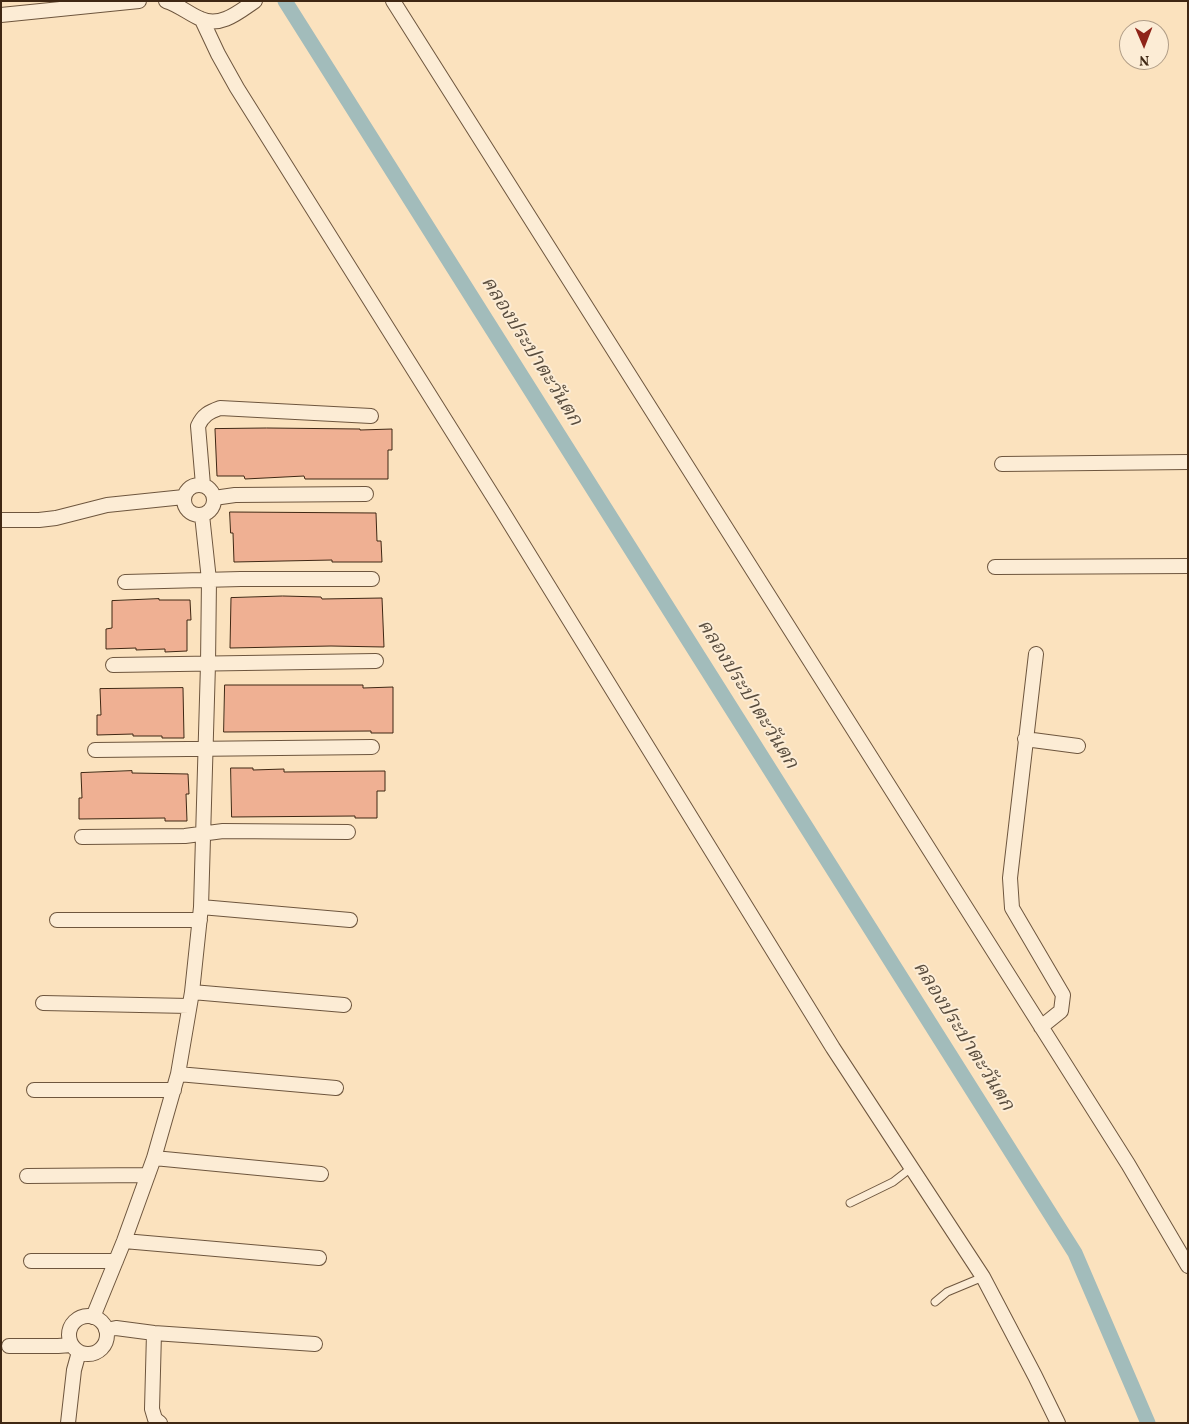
<!DOCTYPE html>
<html>
<head>
<meta charset="utf-8">
<style>
  body { margin:0 }
  #map { position:relative; width:1189px; height:1424px; overflow:hidden; background:#fbe2be; font-family:Vollkorn,serif }
  canvas { display:block }
  .frame { position:absolute; inset:0; border:2px solid #3f2713; pointer-events:none }
  .north { position:absolute; left:1119px; top:20px; width:50px; height:50px; box-sizing:border-box; background:#fcecd5; border:1px solid #b09d87; border-radius:50%; rotate:179deg; font-size:14px; font-weight:700; line-height:20px; text-align:center; color:#3f2713 }
  .north::after { content:''; display:block; margin:auto; width:18px; height:22px; background:#8f2418; clip-path:polygon(50% 0,100% 100%,50% 72%,0 100%) }
</style>
</head>
<body>
<div id="map">
<canvas width="1189" height="1424"></canvas>
<div class="frame"></div>
<div class="north">N</div>
</div>
<script>
const c = document.querySelector('canvas').getContext('2d');
c.lineJoin = 'round';
function trace(path, color, width, dash) { c.strokeStyle = color; c.lineWidth = width; c.lineCap = dash ? 'butt' : 'round'; c.setLineDash(dash || []); c.stroke(path); }
function fillPath(path, color) { c.fillStyle = color; c.fill(path, 'evenodd'); }
function write(font, color, halo, rows, align = 'center') {
  c.font = font + ' Vollkorn,"Noto Serif Thai",serif'; c.lineWidth = 4; c.setLineDash([]); c.textBaseline = 'middle'; c.strokeStyle = halo; c.fillStyle = color; for (const [text, x, y, turn = 0] of rows) {
    c.save(); c.translate(x, y); c.rotate((+turn || 0) * Math.PI / 180); c.textAlign = isNaN(turn) ? turn : align; if (halo) c.strokeText(text, 0, 0); c.fillText(text, 0, 0); c.restore();
  }
}
trace(new Path2D(`
  M285,1L1075,1253L1148,1423`), '#a2bcbb', 15);
const building = new Path2D(`
  M267,428L360,429V430L392,429V450H388V479H305L304,476L245,479L244,476H217L215,429Z
  M230,512L376,513L377,541H381L382,562H332V560L234,562L233,533H231Z
  M283,596L321,597L322,599L382,598L384,647L331,646L230,648L231,598Z
  M159,599V600H190L191,620H187V651L165,652V649L136,650V648L106,649V629L112,628V601Z
  M225,685H363V688L393,687V733H371V731L224,732Z
  M183,688L184,738H162V736H133V734L97,735V715H101L100,689Z
  M231,768H253V770L284,769V772L385,771V791H377V818H355V816L232,817Z
  M132,771V773L188,774L189,794H186L187,821H165V818L79,819V798H82L81,773Z`);
fillPath(building, '#efb093');
trace(building, '#3f2713', 1);
const lane = new Path2D(`
  M850,1203L893,1182L911,1168
  M935,1302L947,1292L983,1277`);
const street = new Path2D(`
  M166,1C179,5 189,14 201,19C221,28 240,11 255,1
  M393,1L1128,1164L1188,1266
  M1,15L139,1
  M202,20L218,54L237,88L501,509L833,1048L983,1277L1035,1376L1058,1423
  M1002,464L1188,462
  M203,485L198,426C203,415 209,412 220,408L371,416
  M184 500a15 15 0 1 1 30 0a15 15 0 1 1-30 0Z
  M214,498L235,495L366,494
  M1,520H39L56,518L107,505L184,497
  M995,567L1188,566
  M125,582L241,579H372
  M1036,654L1010,878L1012,908L1063,995L1061,1011L1041,1027
  M113,665L376,661
  M1025,739L1078,746
  M95,750L372,747
  M82,837L185,836L223,831L348,832
  M201,907L350,920
  M57,920H200
  M192,992L344,1005
  M43,1003L189,1006
  M178,1074L336,1088
  M34,1090H174
  M154,1158L321,1174
  M27,1176L148,1175
  M124,1241L319,1258
  M31,1261H116
  M69 1335a19 19 0 1 1 38 0a19 19 0 1 1-38 0Z
  M93,1317L124,1241L154,1158L178,1074L192,992L201,907L208,664L209,580L202,515
  M106,1330L116,1328L154,1333L315,1344
  M154,1333L152,1409L155,1419L160,1423
  M9,1346H58L71,1345
  M68,1423L74,1370L79,1352`);
trace(lane, '#6e563e', 9);
trace(street, '#6e563e', 16);
trace(lane, '#fcecd5', 7);
trace(street, '#fcecd5', 14);
write('italic 20px', '#584c3d', '#fcecd5', [
  ["คลองประปาตะวันตก",530,352,58],
  ["คลองประปาตะวันตก",746,695,58],
  ["คลองประปาตะวันตก",962,1037,58]
]);
</script>
</body>
</html>
